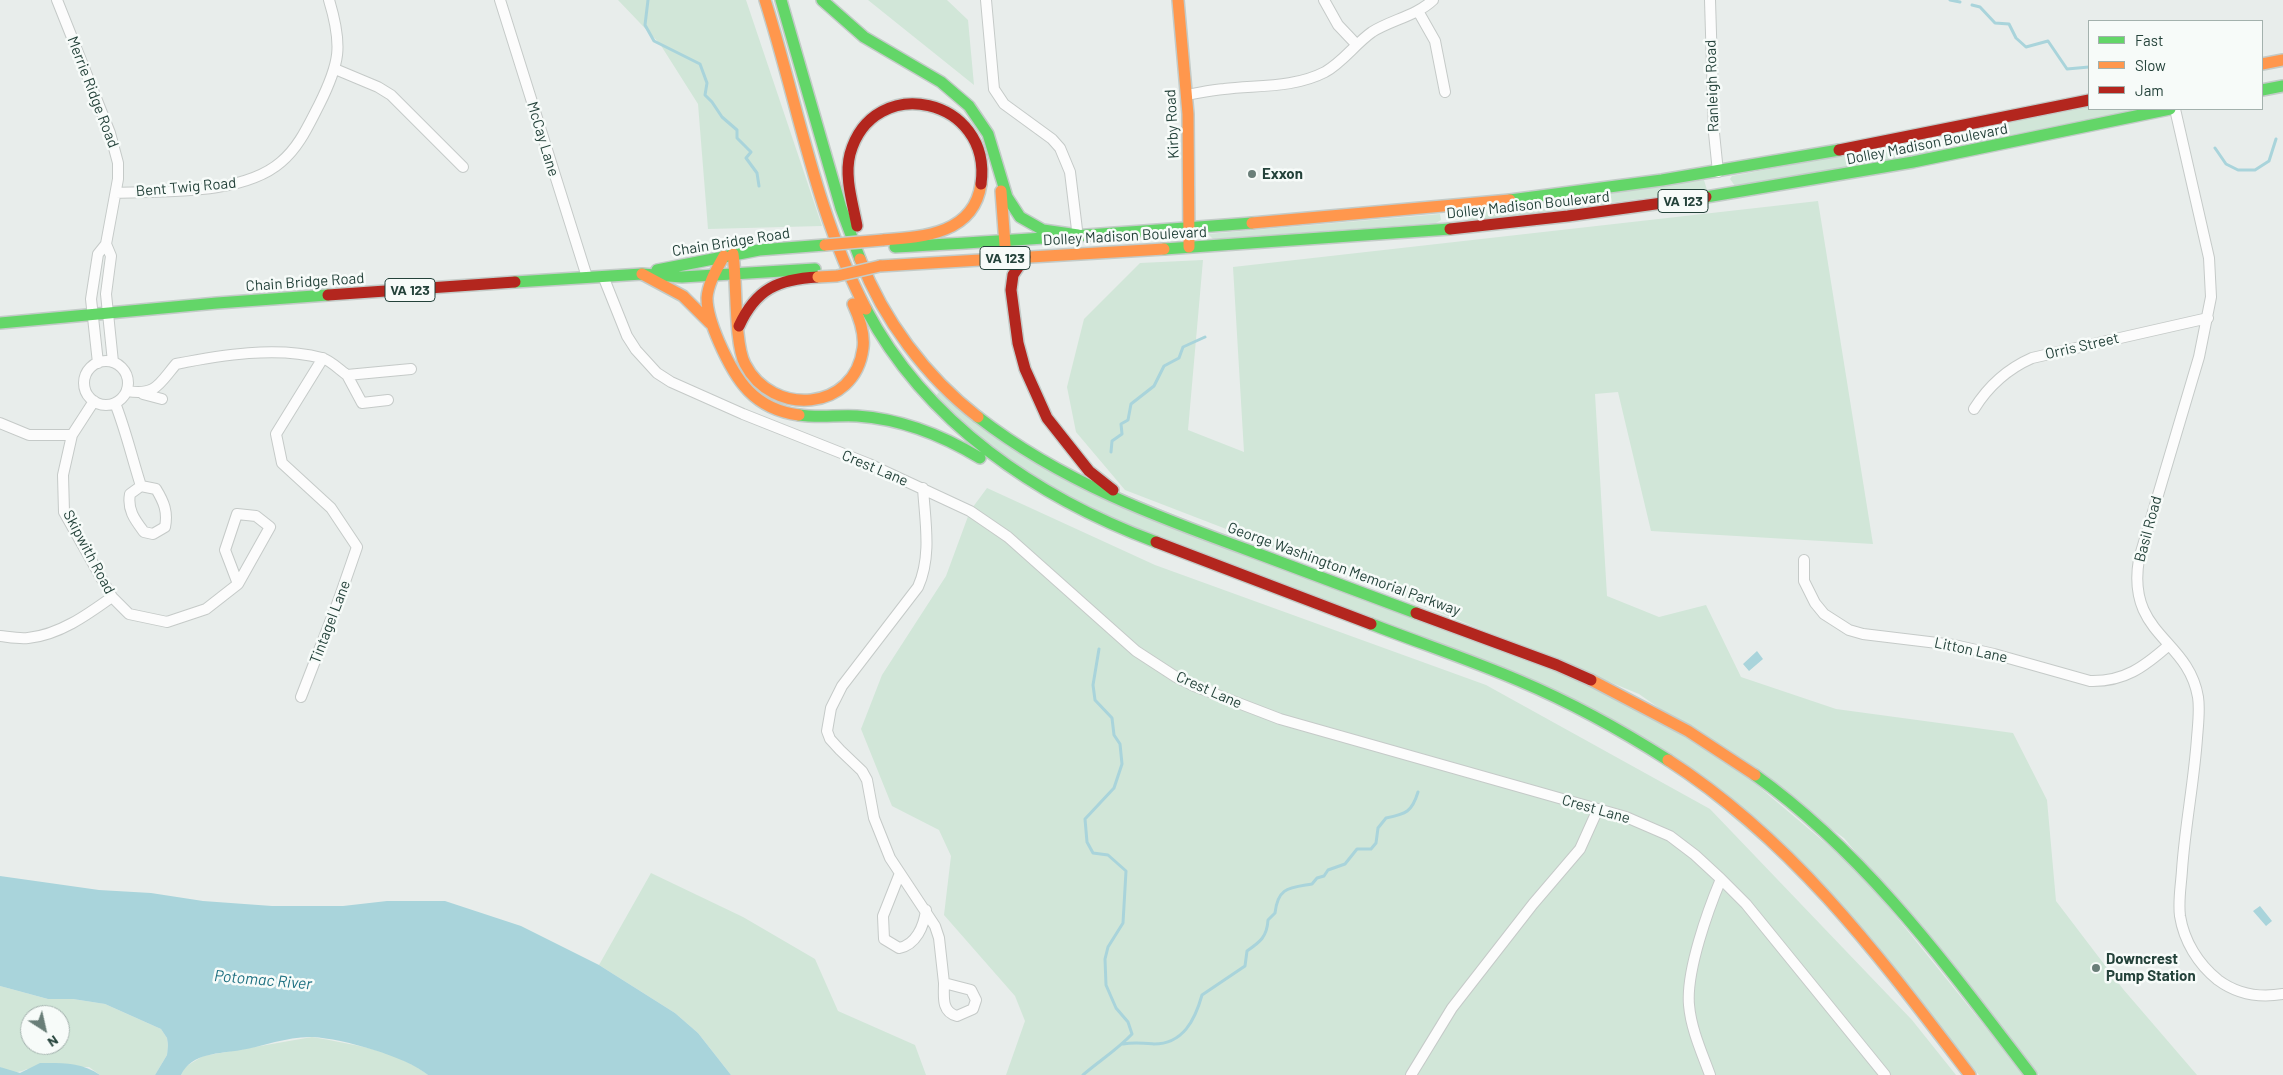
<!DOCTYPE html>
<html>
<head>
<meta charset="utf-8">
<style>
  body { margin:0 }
  #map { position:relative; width:2283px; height:1075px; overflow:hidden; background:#e8edeb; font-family:Barlow,sans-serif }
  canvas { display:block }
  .legend { position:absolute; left:2088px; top:20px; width:175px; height:90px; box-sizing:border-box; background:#f7fbf9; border:1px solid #a3b1ad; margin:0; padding:6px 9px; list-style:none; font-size:15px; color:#24423a }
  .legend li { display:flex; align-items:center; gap:10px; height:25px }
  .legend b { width:25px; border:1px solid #a3b1ad }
  .north { position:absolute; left:20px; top:1005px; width:50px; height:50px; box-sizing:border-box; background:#f7fbf9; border:1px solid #a3b1ad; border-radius:50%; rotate:145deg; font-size:14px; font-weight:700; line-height:20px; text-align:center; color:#24423a }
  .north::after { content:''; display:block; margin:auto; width:18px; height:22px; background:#697e78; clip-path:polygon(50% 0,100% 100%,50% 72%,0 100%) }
</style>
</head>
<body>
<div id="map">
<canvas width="2283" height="1075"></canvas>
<ul class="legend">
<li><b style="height:6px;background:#63d668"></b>Fast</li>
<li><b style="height:6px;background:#ff974d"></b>Slow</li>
<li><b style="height:6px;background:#b3261e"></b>Jam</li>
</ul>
<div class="north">N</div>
</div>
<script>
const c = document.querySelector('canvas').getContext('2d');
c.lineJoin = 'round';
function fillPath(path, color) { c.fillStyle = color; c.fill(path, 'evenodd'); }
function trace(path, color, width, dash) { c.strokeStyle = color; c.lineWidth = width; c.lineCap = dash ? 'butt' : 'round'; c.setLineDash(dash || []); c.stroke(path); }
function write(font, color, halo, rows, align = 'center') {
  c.font = font + ' Barlow,sans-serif'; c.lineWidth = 5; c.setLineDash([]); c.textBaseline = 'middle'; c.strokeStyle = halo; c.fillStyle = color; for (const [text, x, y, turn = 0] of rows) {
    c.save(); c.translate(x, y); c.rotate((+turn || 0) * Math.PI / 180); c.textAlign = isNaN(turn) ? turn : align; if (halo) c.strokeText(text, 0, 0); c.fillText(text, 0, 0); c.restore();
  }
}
fillPath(new Path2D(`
  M618,0H746L822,226L708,229L698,104L660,44Z
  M868,0H947L968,20L974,85Z
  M2089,104V109H2142L1965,144L1963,138L1966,131Z
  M1933,138L1941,144L1942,148L1939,151L1735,186L1730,179L1732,176Z
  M1704,180L1707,190L1469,221L1464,212Z
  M1818,201L1873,544L1651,531L1618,392L1595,394L1607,596L1659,617L1706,605L1741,677L1836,709L2013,733L2047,800L2056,901L2123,989L2197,1075H2039L1844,838L1639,694L1387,591L1125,490L1076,432L1067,387L1084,319L1140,263L1203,260L1188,430L1244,452L1233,267Z
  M1440,214L1441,220L1436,223L1213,239L1208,234Z
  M939,392L1008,447L1600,688L1732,764L1861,873L2024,1075H1979L1867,933L1632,730L1132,527L1049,486L979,439L935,397Z
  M987,488L1155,565L1486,685L1710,809L1912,1020L1956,1075H1006L1025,1021L1015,996L944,915L951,856L939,830L892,806L861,729L882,675L946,576L970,511Z
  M651,873L743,917L815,959L838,1011L915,1045L926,1075H731L698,1033L675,1013L599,965Z
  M0,986L48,999H73L105,1004L161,1029L167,1038L168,1045L167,1055L155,1075H100L89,1067L27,1069C17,1074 10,1072 0,1067ZM30,1015H60V1045H30Z
  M312,1037C350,1044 397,1050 428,1075H181L185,1067L203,1056Z`), '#d1e6d8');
fillPath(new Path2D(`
  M1757,651L1763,659L1749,671L1743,664Z
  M0,876L99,890L151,893L203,901L272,906H343L387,901H445L521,926L599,965L675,1013L698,1033L731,1075H428C405,1056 343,1039 313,1037C289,1036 264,1046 241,1050C220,1054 192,1052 181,1075H155L167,1055L168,1045L167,1038L161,1029L105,1004L73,999H48L0,986Z
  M2260,906L2272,921L2266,926L2253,911Z
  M40,1063C61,1063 82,1062 100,1075H0V1067L20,1073Z`), '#a9d4db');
trace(new Path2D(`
  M648,0L645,25L654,41L700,64L707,83L705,95L712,102L722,117L737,130V138L751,152L746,158L757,173L759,186
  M1950,0L1960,2
  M1972,5L1980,7L1995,23L2009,24L2016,38L2026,47L2048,41L2067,69L2089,67
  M2215,148L2226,164L2238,170H2255L2269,161L2276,139
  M1111,452L1112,441L1122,434L1121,424L1128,420L1131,404L1154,386L1164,366L1179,358L1183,347L1205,337
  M1123,1044C1134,1042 1143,1043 1154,1044C1183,1044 1195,1020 1202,995L1245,966L1247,951C1260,942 1267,937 1268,920L1275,913C1278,887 1289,888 1312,884L1317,878L1324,876L1328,870L1345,864L1357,849H1371L1376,843L1378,828L1386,818C1406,814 1412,812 1418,792
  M1083,1075C1099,1061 1117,1050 1132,1034L1128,1022L1116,1008L1106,985L1105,959L1108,947L1123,923L1126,871L1108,855L1093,853L1087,842L1085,819L1114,788L1122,764L1120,744L1114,735L1112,718L1095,700L1093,685L1099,649`), '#a9d4db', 3);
const street = new Path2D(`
  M57,0L110,133L118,163V179L106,244L98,254L91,299L98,363
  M500,0L587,277
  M986,0L994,89L1004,104L1052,139L1060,148L1070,172L1078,238
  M1324,0L1338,25L1356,44
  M1710,0L1714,133L1718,172
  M1418,11L1435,41L1445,92
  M335,69L378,87L391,95L463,167
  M1186,95C1199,93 1211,90 1224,89C1258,85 1294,88 1325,72C1343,62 1355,44 1372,32C1391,20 1416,16 1433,0
  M2175,109L2209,258L2211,297L2199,357L2139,559C2126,635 2188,638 2198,697C2200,710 2198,725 2197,738C2194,782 2185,826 2182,870C2181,886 2178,901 2180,916C2184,941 2198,964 2218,980C2237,994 2260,998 2283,994
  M116,193C165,191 243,195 281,162C299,147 308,126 319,105C340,63 343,46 329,0
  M106,244L111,256L106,294L113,362
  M603,276L627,336L636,350L657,373L671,382L743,414L869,464L970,511L1008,537L1136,651L1176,677L1194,686L1280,719L1626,817L1670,836L1695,855L1721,879L1746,904L1885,1075
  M84 383a22 22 0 1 1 44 0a22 22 0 1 1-44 0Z
  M347,375L362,403L388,400
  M127,391C156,396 159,384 176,364C221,355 276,346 322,358C330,360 340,370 347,375L411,369
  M143,394L162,399
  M94,401L72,435L63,475L64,512L112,597L129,614L167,622L206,609L238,584
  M115,403C126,431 132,458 141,486L130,494C127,510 135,520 144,532L153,534L165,527C168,512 164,502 156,489L141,486
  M1974,409C1989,385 2007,369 2032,358L2208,318
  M0,423L29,435H72
  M923,488C925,521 932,556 918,587L842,686L831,708L827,731L830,739L840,750L862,771L867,780L874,818L890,858L935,926L939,938L944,983
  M237,514L256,516L270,527L238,584L225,550Z
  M1804,560V581L1815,603L1824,614L1849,630L1863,634L1954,645L1994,654L2090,681C2124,682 2144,667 2169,645
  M0,636C9,637 19,639 28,638C59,635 87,615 112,597
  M301,697L339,599L357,547L331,508L282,463L276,434L323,358
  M900,873L883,916L884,939L899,948C916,945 924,926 926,910
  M944,983L971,990L976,1000L973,1009L957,1016C941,1012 944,996 944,983Z
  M1411,1075L1452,1008L1533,904L1580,849L1598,809
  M1710,1075C1702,1053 1691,1029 1689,1005C1686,971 1708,910 1721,879`);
const fast = new Path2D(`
  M781,0L841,208L860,259
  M822,0L864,37L941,82L969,106L988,134L1007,197L1020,217L1043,230L1078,235
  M2262,90L2283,86
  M1706,197L1913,162L2170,109
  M1510,200L1662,180L1839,150
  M895,247C1014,241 1133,232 1252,223
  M1164,249L1450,229
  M657,270L759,250L825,245
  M515,282L642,274L682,277L815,269
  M866,309C926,423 1038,498 1156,542
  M0,323L217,303L328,295
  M799,415C818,418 837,415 857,416C902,419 942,435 980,458
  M978,417C1062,482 1157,517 1256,553C1310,573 1363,593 1416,613
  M1371,624C1420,643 1471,660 1520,681C1572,703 1621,730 1668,760
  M1755,775C1867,855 1948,967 2031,1075`);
const slow = new Path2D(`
  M765,0C798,104 815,211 866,309
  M1178,0L1188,114L1189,247
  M2262,64L2283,60
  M1001,191L1006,258
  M1252,223L1510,200
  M883,240C923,237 974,234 981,184
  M733,254C737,281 734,343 745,364C772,417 855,412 863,348C865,333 859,317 853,304
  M724,256C717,269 708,283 707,298C707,313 713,328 719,342C736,381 754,409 799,415
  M860,259C883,319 926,377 978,417
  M880,266L1164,249
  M642,274L683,296L710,323
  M1591,680L1688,731L1755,775
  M1668,760C1794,841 1880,957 1970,1075`);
const jam = new Path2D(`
  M1839,150L2089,100
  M857,226C853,204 844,177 850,154C873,71 993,98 981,184
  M1450,229L1568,216L1706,197
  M1025,257L1013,275L1011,290L1018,343L1025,369L1047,418L1089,471L1113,490
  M328,295L515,282
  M739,326C756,289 778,279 818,277
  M1156,542L1371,624
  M1416,613L1557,665L1591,680`);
trace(street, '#c5cac8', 12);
trace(fast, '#c3cbc8', 14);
trace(slow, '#c3cbc8', 14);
trace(jam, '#c3cbc8', 14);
trace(street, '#fcfcfc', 10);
trace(fast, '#63d668', 11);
trace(slow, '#ff974d', 11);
trace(jam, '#b3261e', 11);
const slowBridge = new Path2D(`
  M825,245L883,240
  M818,277L837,276L880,266`);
trace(slowBridge, '#c3ccc9', 14, []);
trace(slowBridge, '#ff974d', 11);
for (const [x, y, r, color] of [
  [1252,174,5,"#697e78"],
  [2096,968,5,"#697e78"]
]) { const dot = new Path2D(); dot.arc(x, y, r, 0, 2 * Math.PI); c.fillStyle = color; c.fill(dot); trace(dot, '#f7fbf9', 2); }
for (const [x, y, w] of [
  [1683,201,50],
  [1005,258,50],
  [410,290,50]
]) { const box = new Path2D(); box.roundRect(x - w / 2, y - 11.5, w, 23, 4); c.fillStyle = '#f7fbf9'; c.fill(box); trace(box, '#24423a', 1); }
write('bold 14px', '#24423a', null, [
  ["VA 123",1683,201],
  ["VA 123",1005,258],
  ["VA 123",410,290]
]);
write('15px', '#24423a', '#f7fbf9', [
  ["Ranleigh Road",1712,86,-92],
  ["Merrie Ridge Road",93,92,69],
  ["Kirby Road",1172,124,-93],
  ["McCay Lane",543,139,73],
  ["Dolley Madison Boulevard",1927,144,-11],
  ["Bent Twig Road",186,187,-5],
  ["Dolley Madison Boulevard",1528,205,-6],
  ["Dolley Madison Boulevard",1125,236,-3],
  ["Chain Bridge Road",731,242,-9],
  ["Chain Bridge Road",305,282,-4],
  ["Orris Street",2082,346,-13],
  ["Crest Lane",875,468,23],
  ["Basil Road",2148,529,-75],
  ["Skipwith Road",89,552,62],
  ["George Washington Memorial Parkway",1344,569,20],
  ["Tintagel Lane",330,622,-69],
  ["Litton Lane",1971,650,12],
  ["Crest Lane",1209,690,24],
  ["Crest Lane",1596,809,16]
]);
write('bold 15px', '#24423a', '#f7fbf9', [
  ["Exxon",1262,174],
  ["Downcrest",2106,959],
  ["Pump Station",2106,976]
], 'left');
write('italic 16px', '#1c6f80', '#f7fbf9', [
  ["Potomac River",263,980,5]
]);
</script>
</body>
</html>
